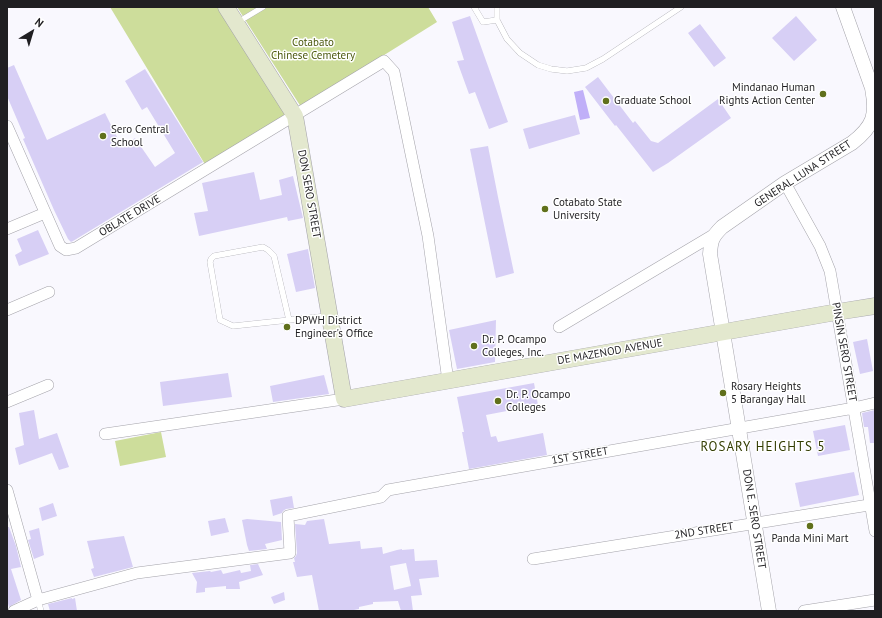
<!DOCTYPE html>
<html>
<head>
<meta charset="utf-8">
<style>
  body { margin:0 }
  #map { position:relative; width:882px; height:618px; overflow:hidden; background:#f9f8fe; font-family:"PT Sans",sans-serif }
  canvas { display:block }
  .frame { position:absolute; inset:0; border:8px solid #201f22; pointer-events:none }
  .north { position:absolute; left:12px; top:12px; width:40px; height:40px; -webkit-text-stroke:3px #fff; paint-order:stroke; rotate:38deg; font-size:11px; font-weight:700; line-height:16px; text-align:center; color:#201f22 }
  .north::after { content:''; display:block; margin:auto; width:14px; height:18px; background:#201f22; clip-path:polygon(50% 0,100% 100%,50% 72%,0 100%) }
</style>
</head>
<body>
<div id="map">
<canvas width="882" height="618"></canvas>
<div class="frame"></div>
<div class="north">N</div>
</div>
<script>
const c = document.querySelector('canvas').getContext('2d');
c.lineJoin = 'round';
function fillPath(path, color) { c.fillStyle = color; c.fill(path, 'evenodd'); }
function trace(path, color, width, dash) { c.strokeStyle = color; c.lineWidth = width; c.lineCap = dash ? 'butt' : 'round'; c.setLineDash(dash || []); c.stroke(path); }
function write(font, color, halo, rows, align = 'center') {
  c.font = font + ' "PT Sans",sans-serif'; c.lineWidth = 3; c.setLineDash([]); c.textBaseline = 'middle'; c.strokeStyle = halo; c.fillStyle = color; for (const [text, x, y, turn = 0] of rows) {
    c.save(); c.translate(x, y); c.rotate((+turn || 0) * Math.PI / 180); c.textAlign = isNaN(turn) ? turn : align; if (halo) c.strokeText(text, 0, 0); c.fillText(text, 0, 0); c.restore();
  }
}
fillPath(new Path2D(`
  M110,7H219L287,116L206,166Z
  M237,7H428L437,22L301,107Z
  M161,432L166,457L120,466L115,441Z`), '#cddd9b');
fillPath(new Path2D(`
  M583,90L590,118L580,120L574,92Z`), '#c0aff8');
fillPath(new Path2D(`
  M470,16L508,122L489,129L475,92L469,94L457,61L464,60L452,22Z
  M796,16L817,40L794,61L772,38Z
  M700,24L726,58L714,67L688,33Z
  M14,65L47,140L105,113L122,147L135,138L155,167L175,153L147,107L142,110L125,81L145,69L203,162L73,241L71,242L68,239L54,210L23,139L25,138L7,96V68Z
  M598,77L633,123L635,121L651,141L658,143L718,99L731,118L668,163L653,172L616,125L615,126L585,87Z
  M575,115L580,134L529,149L523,129Z
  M488,146L498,197L514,273L496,278L470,149Z
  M254,172L260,200L282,195L279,180L293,176L303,218L288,221L287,217L199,236L194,213L208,211L202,183Z
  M38,230L49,254L19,266L15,255L22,251L17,239Z
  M308,249L315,288L296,292L287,254Z
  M496,320L495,362L457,369L449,330Z
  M867,339L873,371L860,374L853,342Z
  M228,373L232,397L163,406L160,382Z
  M324,375L329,394L273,402L270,386Z
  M534,383L538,405L486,415L491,437L496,436L498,442L543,433L547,455L469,469L462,432H464L457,397Z
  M34,410L39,439L57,433L69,467L59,470L52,453L19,465L15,448L24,445L19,413Z
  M875,410V443H870L868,427H864L862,413Z
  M845,425L850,450L818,456L813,431Z
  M854,472L859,495L800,507L795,483Z
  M292,496L294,508L286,509L283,511L282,513L273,516L270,500Z
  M53,503L57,516L42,521L39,508Z
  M225,518L229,532L211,536L208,521Z
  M247,519L281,522L282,540L265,544L267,549L249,551L247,545L242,520Z
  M324,519L329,544L360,541L361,549L382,547L383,554L397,550L402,549V550L414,549L415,561L437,560L439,577L419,579L422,595L411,596L413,611H401L398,601L373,602V604L359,607V609L349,611H319L312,575L297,577L293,562H295L294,558L296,556L297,553L295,524L305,525L307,521ZM406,563L411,586L394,590L390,566Z
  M7,527H9L16,546L21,567L11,569L21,600L9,607L7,600Z
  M39,528L44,555L34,559L28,540L31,539L29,531Z
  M124,536L133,567L94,577L91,569L94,568L87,541Z
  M258,564L263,575L239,582L240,589H226V586L205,588V592L196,593L197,582L192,573L210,571L211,572L221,570L223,574L240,570L241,573L251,571L250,565Z
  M284,592L285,600L274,604L271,597Z
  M72,598V599L75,598L77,611H50L48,604Z`), '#d7cff5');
const service = new Path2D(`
  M474,7L483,22L497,20
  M497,7V20L507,39L520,53L538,65L551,69L567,71L586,68L603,59L681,7
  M238,22L263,7
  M289,320L274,256L268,250L263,247L214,256L211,259L210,262L220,320L233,326L327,316
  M38,600L41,611`);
const minor = new Path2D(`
  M7,126L60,246L66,250L76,248L384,61L394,72L428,236L448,381
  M785,183L820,246L830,271L875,531
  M7,229L45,213
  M7,310L49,292
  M559,327L715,234
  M7,402L48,385
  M105,434L344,399
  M7,490L38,600
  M533,559L875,504
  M14,611L38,600L137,573L290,553L288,516L381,497L388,490L854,408L875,403
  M804,611L875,600`);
const tertiary = new Path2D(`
  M769,611L710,254C711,240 712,237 722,227L785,183L852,143C874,126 877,115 872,88L843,7`);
const secondary = new Path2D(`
  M226,7L295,116L344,399L837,312L875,306`);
trace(service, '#a4a3aa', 6);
trace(minor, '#a4a3aa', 12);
trace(tertiary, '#a4a3aa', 15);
trace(secondary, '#a4a3aa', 17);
trace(service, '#fff', 5.5);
trace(minor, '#fff', 11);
trace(tertiary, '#fff', 14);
trace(secondary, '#e3e8ce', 16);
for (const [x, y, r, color] of [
  [823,94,4,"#60701b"],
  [606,101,4,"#60701b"],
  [103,136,4,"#60701b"],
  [545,209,4,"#60701b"],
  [287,327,4,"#60701b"],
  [474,346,4,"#60701b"],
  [723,393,4,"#60701b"],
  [498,401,4,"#60701b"],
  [810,526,4,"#60701b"]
]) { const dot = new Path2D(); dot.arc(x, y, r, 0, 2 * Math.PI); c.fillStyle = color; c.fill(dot); trace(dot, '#fff', 1.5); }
write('11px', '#4c590f', '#fff', [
  ["Cotabato",313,43],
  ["Chinese Cemetery",313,56]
]);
write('11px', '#201f22', '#fff', [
  ["Mindanao Human",815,88,"right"],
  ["Rights Action Center",815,101,"right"],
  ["Graduate School",614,101],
  ["Sero Central",111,130],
  ["School",111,143],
  ["Cotabato State",553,203],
  ["University",553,216],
  ["DPWH District",295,321],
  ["Engineer's Office",295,334],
  ["Dr. P. Ocampo",482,340],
  ["Colleges, Inc.",482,353],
  ["Rosary Heights",731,387],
  ["5 Barangay Hall",731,400],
  ["Dr. P. Ocampo",506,395],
  ["Colleges",506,408],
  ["Panda Mini Mart",810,539,"center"]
], 'left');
write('11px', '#201f22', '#fff', [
  ["GENERAL LUNA STREET",803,174,-33],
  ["DON SERO STREET",309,194,80],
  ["OBLATE DRIVE",130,216,-31],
  ["DE MAZENOD AVENUE",610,352,-10],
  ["PINSIN SERO STREET",844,352,80],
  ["1ST STREET",580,456,-10],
  ["DON E. SERO STREET",754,519,81],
  ["2ND STREET",704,531,-9]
]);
c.letterSpacing = '1px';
write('13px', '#323c00', '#fff', [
  ["ROSARY HEIGHTS 5",763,447]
]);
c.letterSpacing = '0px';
</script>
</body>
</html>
